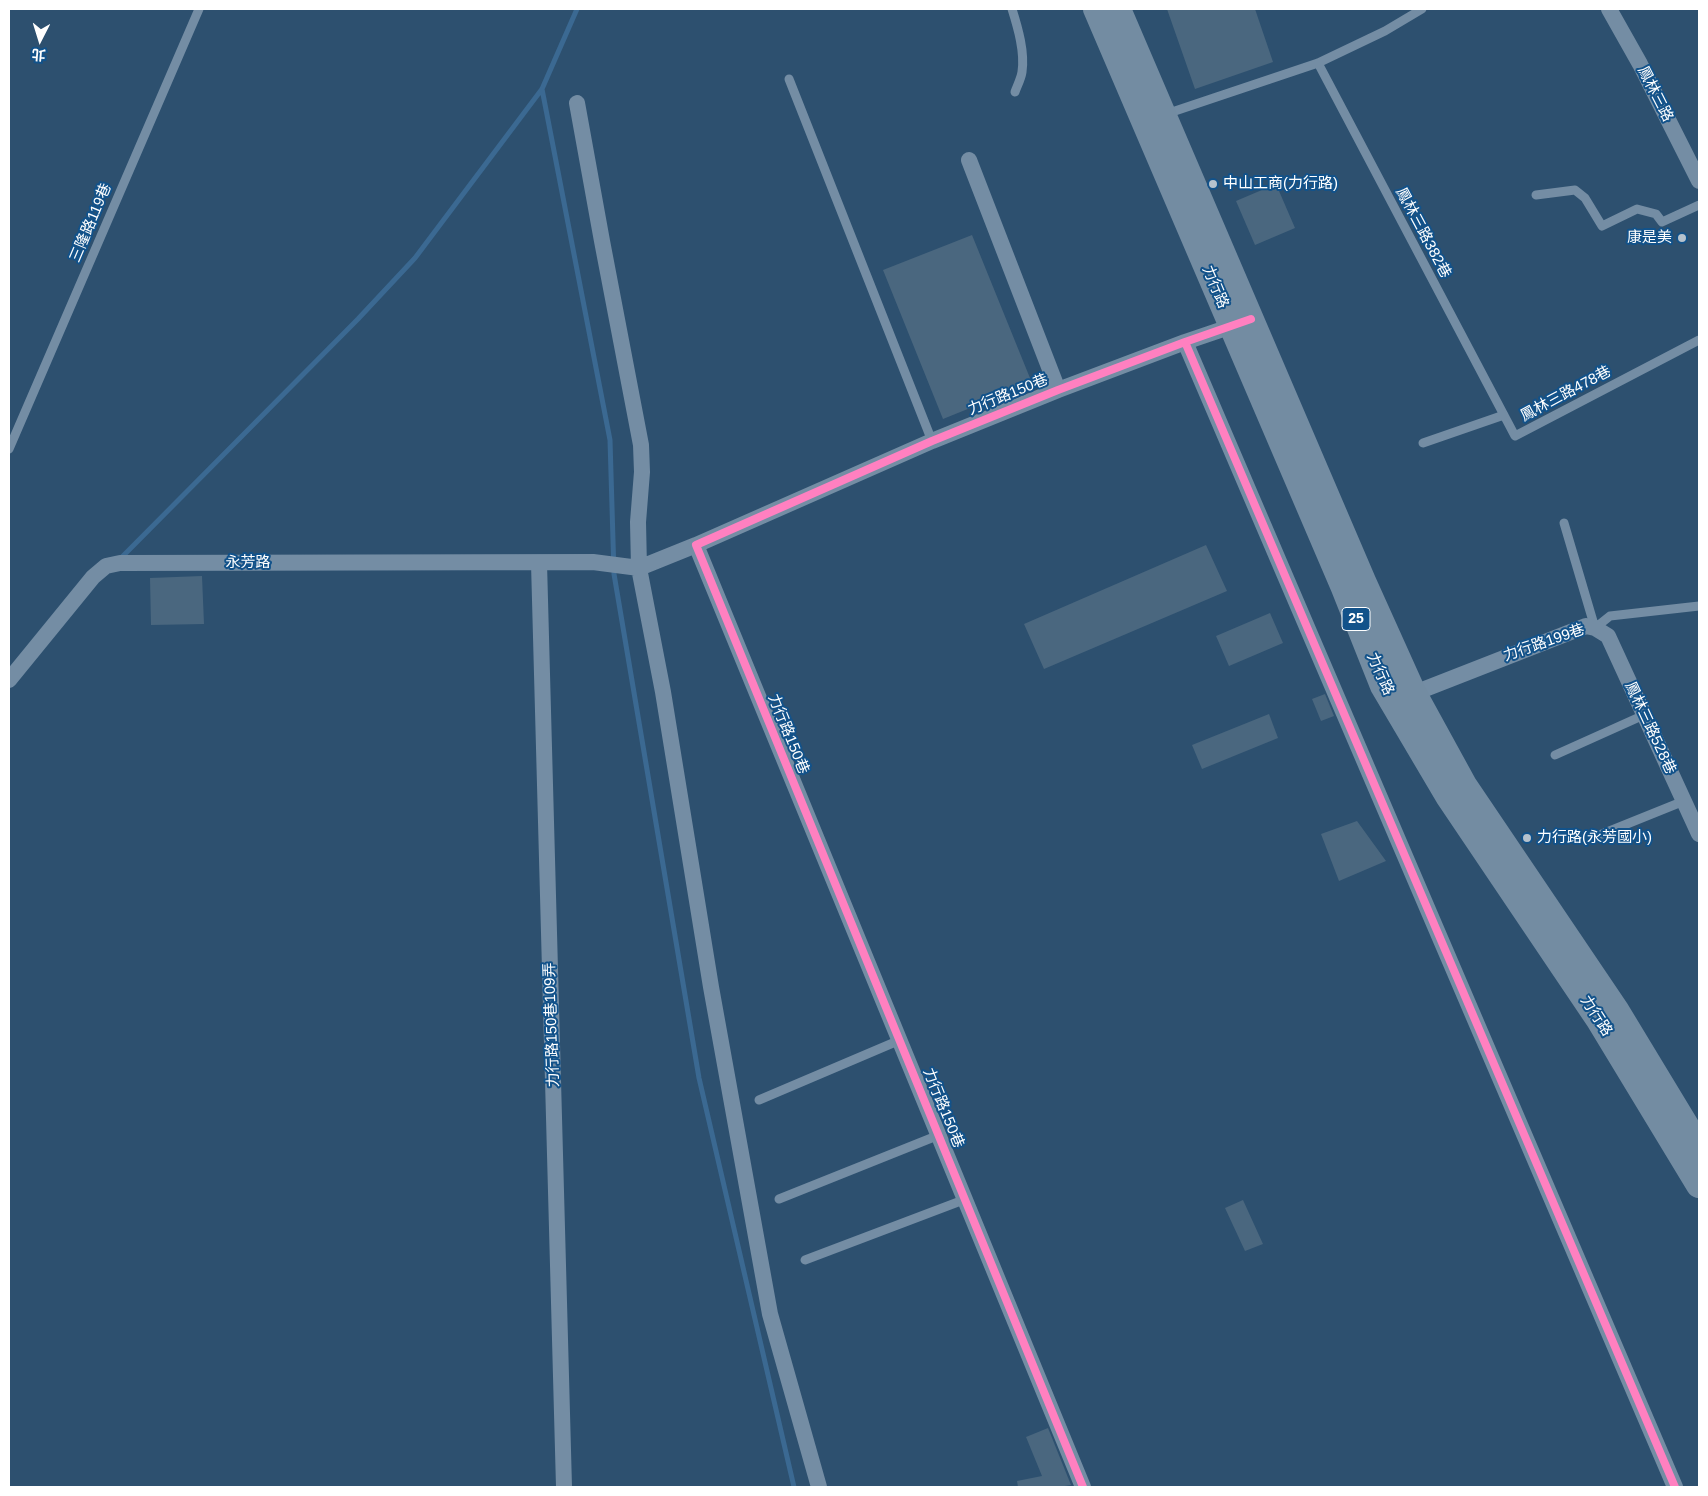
<!DOCTYPE html>
<html>
<head>
<meta charset="utf-8">
<style>
  body { margin:0 }
  #map { position:relative; width:1708px; height:1496px; overflow:hidden; background:#2d506f; font-family:Arial,"Noto Sans TC",sans-serif }
  canvas { display:block }
  .frame { position:absolute; inset:0; border:10px solid #fff; pointer-events:none }
  .north { position:absolute; left:15px; top:15px; width:50px; height:50px; -webkit-text-stroke:4px #12528a; paint-order:stroke; rotate:185deg; font-size:14px; font-weight:700; line-height:20px; text-align:center; color:#fff }
  .north::after { content:''; display:block; margin:auto; width:18px; height:22px; background:#fff; clip-path:polygon(50% 0,100% 100%,50% 72%,0 100%) }
</style>
</head>
<body>
<div id="map">
<canvas width="1708" height="1496"></canvas>
<div class="frame"></div>
<div class="north">北</div>
</div>
<script>
const c = document.querySelector('canvas').getContext('2d');
c.lineJoin = 'round';
function trace(path, color, width, dash) { c.strokeStyle = color; c.lineWidth = width; c.lineCap = dash ? 'butt' : 'round'; c.setLineDash(dash || []); c.stroke(path); }
function fillPath(path, color) { c.fillStyle = color; c.fill(path, 'evenodd'); }
function write(font, color, halo, rows, align = 'center') {
  c.font = font + ' Arial,"Noto Sans TC",sans-serif'; c.lineWidth = 4; c.setLineDash([]); c.textBaseline = 'middle'; c.strokeStyle = halo; c.fillStyle = color; for (const [text, x, y, turn = 0] of rows) {
    c.save(); c.translate(x, y); c.rotate((+turn || 0) * Math.PI / 180); c.textAlign = isNaN(turn) ? turn : align; if (halo) c.strokeText(text, 0, 0); c.fillText(text, 0, 0); c.restore();
  }
}
trace(new Path2D(`
  M542,89L610,440L614,574L699,1078L794,1487
  M120,559L358,319L415,258L542,89L577,9`), '#3b6992', 5);
fillPath(new Path2D(`
  M1167,9H1255L1273,62L1195,89Z
  M1276,184L1295,228L1255,245L1236,201Z
  M972,235L1032,383L943,419L883,270Z
  M1206,545L1227,591L1044,669L1024,624Z
  M202,576L204,624L151,625L150,578Z
  M1270,613L1283,643L1229,666L1216,636Z
  M1325,694L1334,716L1321,721L1312,699Z
  M1269,714L1278,738L1202,769L1192,745Z
  M1357,821L1386,861L1339,881L1321,834Z
  M1243,1200L1263,1244L1245,1251L1225,1208Z
  M1048,1428L1071,1485L1059,1487H1018L1017,1481L1042,1476L1026,1437Z`), '#4a677f');
trace(new Path2D(`
  M1012,9C1018,28 1025,52 1022,72C1021,79 1017,86 1015,92
  M1318,63L1515,436L1699,340
  M789,79L932,441
  M1166,114L1318,63L1385,31L1422,9
  M1536,195L1575,190L1585,198L1602,226L1637,209L1656,214L1662,222L1699,205
  M1423,443L1504,415
  M9,449L199,9
  M1564,523L1595,628L1610,616L1699,606
  M1555,755L1644,715
  M1602,834L1684,801
  M759,1100L900,1040
  M779,1199L939,1135
  M805,1260L966,1199`), '#748da4', 9);
trace(new Path2D(`
  M1609,9L1640,64L1699,181
  M577,103L602,241L641,445L642,472L638,522L639,568L663,692L711,987L770,1314L819,1487
  M969,160L1058,390
  M1185,342L1675,1487
  M539,563L564,1487
  M9,680L93,577L106,566L120,563L593,562L639,568L696,545
  M1407,696L1586,626L1595,628L1608,636L1699,834
  M1083,1487L696,545L932,441L1058,390L1185,342L1241,323`), '#748da4', 16);
trace(new Path2D(`
  M1096,9L1344,588L1383,686L1448,796L1599,1020L1699,1185
  M1118,9L1363,581L1413,692L1464,785L1616,1010L1699,1147`), '#738ca2', 26);
trace(new Path2D(`
  M1185,342L1675,1487
  M1083,1487L696,545L932,441L1058,390L1185,342L1251,319`), '#ff80c0', 8);
for (const [x, y, r, color] of [
  [1213,184,5,"#b6c2cd"],
  [1682,238,5,"#b6c2cd"],
  [1527,838,5,"#b6c2cd"]
]) { const dot = new Path2D(); dot.arc(x, y, r, 0, 2 * Math.PI); c.fillStyle = color; c.fill(dot); trace(dot, '#12528a', 2); }
for (const [x, y, w] of [
  [1356,619,28]
]) { const box = new Path2D(); box.roundRect(x - w / 2, y - 11.5, w, 23, 4); c.fillStyle = '#12528a'; c.fill(box); trace(box, '#fff', 1); }
write('bold 14px', '#fff', null, [
  ["25",1356,619]
]);
write('15px', '#fff', '#12528a', [
  ["鳳林三路",1655,94,63],
  ["三隆路119巷",91,223,-67],
  ["鳳林三路382巷",1423,233,62],
  ["力行路",1215,287,67],
  ["鳳林三路478巷",1566,394,-28],
  ["力行路150巷",1008,395,-22],
  ["永芳路",248,563],
  ["力行路199巷",1544,643,-19],
  ["力行路",1380,674,66],
  ["鳳林三路528巷",1650,728,65],
  ["力行路150巷",788,734,68],
  ["力行路",1596,1016,57],
  ["力行路150巷109弄",552,1025,-92],
  ["力行路150巷",943,1108,68]
]);
write('15px', '#fff', '#12528a', [
  ["中山工商(力行路)",1223,184],
  ["康是美",1672,238,"right"],
  ["力行路(永芳國小)",1537,838]
], 'left');
</script>
</body>
</html>
